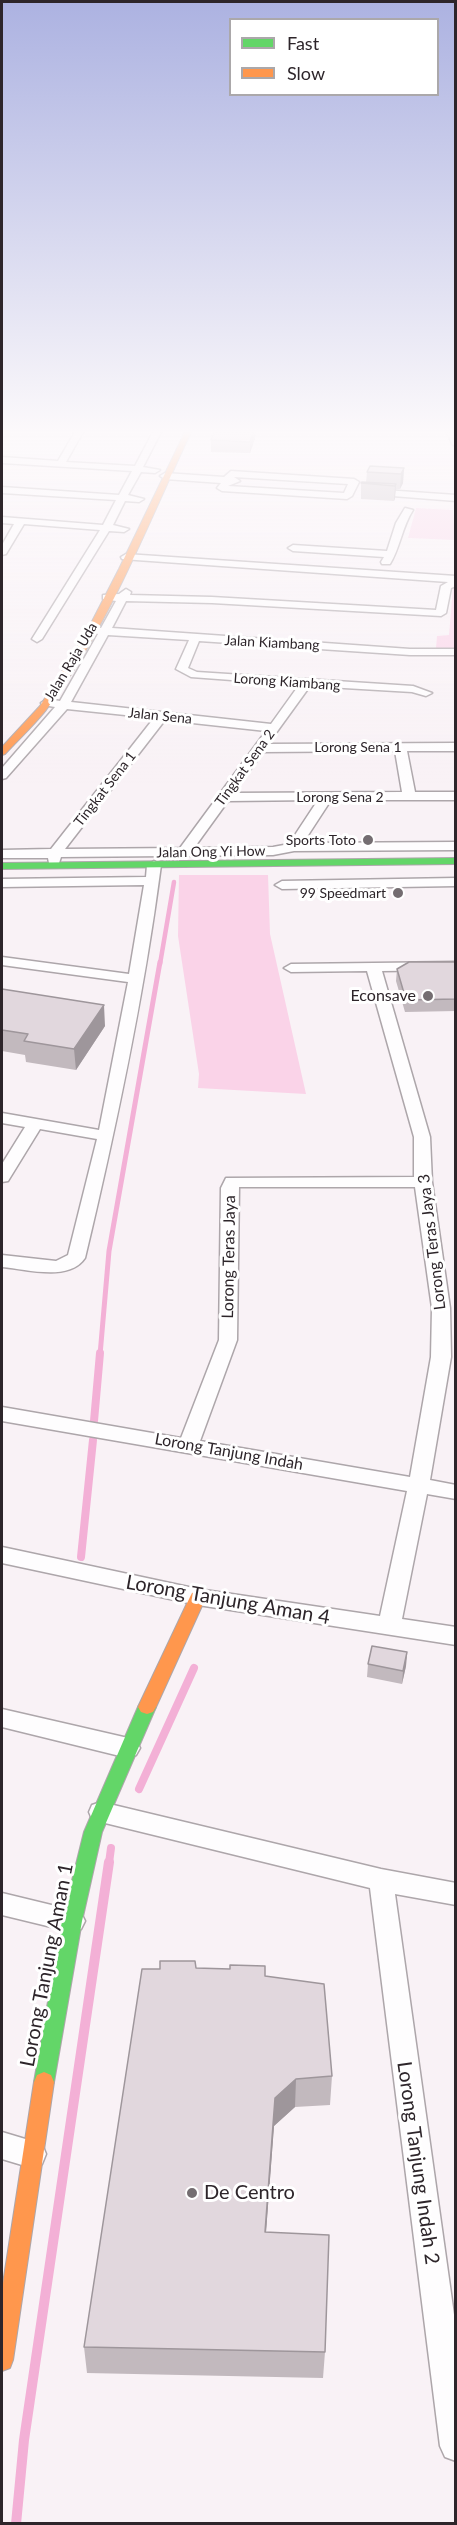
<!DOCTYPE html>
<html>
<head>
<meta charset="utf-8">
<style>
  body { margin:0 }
  #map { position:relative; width:457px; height:2525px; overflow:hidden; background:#f9f2f6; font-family:Lato,sans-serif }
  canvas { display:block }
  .frame { position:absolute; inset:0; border:3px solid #2d252a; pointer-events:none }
  .legend { position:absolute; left:229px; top:18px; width:210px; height:78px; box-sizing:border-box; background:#fff; border:2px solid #aba8aa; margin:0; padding:8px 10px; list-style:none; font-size:18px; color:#2d252a }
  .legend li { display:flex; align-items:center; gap:12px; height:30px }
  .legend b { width:30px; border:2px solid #aba8aa }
</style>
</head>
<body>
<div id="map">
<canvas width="457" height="2525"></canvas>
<div class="frame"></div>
<ul class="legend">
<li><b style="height:8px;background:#63d668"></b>Fast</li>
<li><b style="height:8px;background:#ff974d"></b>Slow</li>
</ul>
</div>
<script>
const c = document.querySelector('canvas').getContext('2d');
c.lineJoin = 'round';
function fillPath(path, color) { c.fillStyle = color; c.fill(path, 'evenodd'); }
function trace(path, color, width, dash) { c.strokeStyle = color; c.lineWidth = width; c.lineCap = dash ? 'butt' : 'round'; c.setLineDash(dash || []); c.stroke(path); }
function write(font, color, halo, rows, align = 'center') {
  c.font = font + ' Lato,sans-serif'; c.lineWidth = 6; c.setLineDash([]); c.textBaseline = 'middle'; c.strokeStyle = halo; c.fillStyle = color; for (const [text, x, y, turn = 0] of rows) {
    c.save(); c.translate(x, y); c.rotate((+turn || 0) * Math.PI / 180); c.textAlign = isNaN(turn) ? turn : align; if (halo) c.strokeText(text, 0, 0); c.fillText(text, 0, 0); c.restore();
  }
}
fillPath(new Path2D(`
  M416,508L453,510L455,540L408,538Z
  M453,587H455V648H436L437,636L449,635Z
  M179,875H268L270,934L306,1094L198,1088L199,1074L178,936Z`), '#fad3e8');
trace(new Path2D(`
  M160,964L174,882`), '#f3b0d6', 4.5);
trace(new Path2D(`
  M100,1355L109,1251L160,962`), '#f3b0d6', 5);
trace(new Path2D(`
  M94,1421L100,1353
  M81,1557L93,1440
  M139,1789L194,1668
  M109,1863L111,1848`), '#f3b0d6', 8);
trace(new Path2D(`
  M16,2524L24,2440L109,1862`), '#f3b0d6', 10);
const street = new Path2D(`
  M75,432H83L66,462L135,466L153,432H161L143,467L160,470L155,473L141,472L128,495L144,499L139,502L125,501L113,525L129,529L124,532L109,531L42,639L37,642L32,639L100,530L24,524L6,554L2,555V545L14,524L2,523V517L103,525L116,500L2,493V487L119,495L132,471L2,463V457L58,461Z
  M447,432H455L456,447L452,444Z
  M231,471L354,479L359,482L352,496L347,499L222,491L217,488L221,483L165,479L160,476L165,473L224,477ZM234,477L348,484L344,493L228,486L240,481Z
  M370,489L456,495V501L367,494L365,492Z
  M405,508L413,510C402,527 400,548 390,564H382L381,562L384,557L293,551L288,548L293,545L387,551L396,523Z
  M126,554L456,576V586L451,588L446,613L441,616L212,603L126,601L112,628L410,649H456V655H410L199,641L188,668L197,672L413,686L432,693L426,696L412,692L310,686L268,744L456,743V751H407L415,792H456V800H331L303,843L456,842V850L294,851L273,855L61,857L59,863H49L48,858H2V850L51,849L154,718L67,709L6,778L2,779V768L55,707L43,705L41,703L47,699L60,701L98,634L85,630L90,627L101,628L116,601L103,599V595L119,594L126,589L131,592L130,595L212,597L436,610L441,586L448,582L122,559L121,557ZM108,635L189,640L176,669L191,677L299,685L271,724L71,702ZM165,720L266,731L180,848L65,849ZM395,751L402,792L233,793L263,752ZM318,800L289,844L273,847L194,848L228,801Z
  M154,861L161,865C144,996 116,1128 85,1258C69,1282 26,1269 2,1267V1255L56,1261L68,1255L97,1139L40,1129L8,1181L2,1182V1164L25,1127L2,1123V1113L99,1130L128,982L2,965V957L129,974L144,885L2,887V879L146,877L147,865Z
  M456,878V886L282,889L275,885L282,881Z
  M456,962V970L382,971L430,1137L432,1182L450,1308L451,1357L430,1480L456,1485V1499L427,1494L402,1619L456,1627V1645L198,1605L2,1563V1547L198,1589L380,1616L407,1491L2,1421V1407L181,1438L219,1340L221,1188L226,1178L414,1177V1137L367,971L291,972L284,968L291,964ZM415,1187L432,1308L431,1357L410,1477L200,1441L237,1340L239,1187Z
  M2,1709L128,1738L136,1741L140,1748L136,1755L128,1758L2,1727Z
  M101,1802L381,1869L456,1883V1905L395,1894L456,2329V2461L445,2457L440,2446L370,1888L101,1822L92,1819L89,1812L92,1805Z
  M2,1893L72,1910L81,1913L85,1921L81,1929L72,1932L2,1915Z
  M2,2132L42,2144L46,2154L42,2164L32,2168L2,2159Z`);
const fast = new Path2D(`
  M456,858V864L2,869V863Z
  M147,1700L153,1702L156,1707L102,1832L82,1921L54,2082L51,2089L44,2092L37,2089L34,2082L62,1921L84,1832L138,1707L141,1702Z`);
const slow = new Path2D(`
  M185,432H191C148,523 107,631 46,710C33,726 19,739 5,754L2,755V747L40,706L84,637L119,569Z
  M198,1591L204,1593L206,1597L156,1707L153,1712L147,1714L141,1712L138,1707L190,1597L192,1593Z
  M44,2072L51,2075L54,2082L13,2360L10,2368L2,2371V2290L34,2082L37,2075Z`);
trace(street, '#ada6aa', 3);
trace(fast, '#ada6aa', 2);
trace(slow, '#ada6aa', 2);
fillPath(street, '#fefdfe');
fillPath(fast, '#63d668');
fillPath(slow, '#ff974d');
fillPath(new Path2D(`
  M256,435L250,453L211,452V440Z
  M404,468L403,483L400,489H396L394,501L361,499V483L366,482L367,472Z
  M456,962V1011L405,1012L396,981L397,969Z
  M2,989L105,1026L76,1070L26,1062L25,1055L2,1051Z
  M407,1652L406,1666L402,1684L367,1677L368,1664Z
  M196,1968L265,1976L332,2076L330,2105L295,2107L274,2126L266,2232L325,2352L323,2378L87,2373L84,2347Z`), '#c2b9be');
fillPath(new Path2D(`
  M253,432H256V435L250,453V442Z
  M404,468L403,483L400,489L401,474Z
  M396,484L395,499L394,501L395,486Z
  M104,1005L105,1026L76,1070L74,1049Z
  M407,1652L406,1666L402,1684L403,1671Z
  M296,2079L295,2107L274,2126L264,2259L265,2232L275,2098Z`), '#9e969b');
const building = new Path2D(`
  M214,432H253L250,442L211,440Z
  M370,466L404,468L401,474L367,472Z
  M362,482L396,484L395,486L361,483Z
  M409,962H456V999L406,1000L397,969Z
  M2,989L104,1005L74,1049L24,1041L28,1034L2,1030Z
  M372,1646L407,1652L403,1671L368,1664Z
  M160,1961H195L196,1968L230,1969V1965L265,1966V1976L324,1984L332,2076L296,2079L275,2098L265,2232L329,2235L325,2352L84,2347L142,1969H160Z`);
fillPath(building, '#e1d7dd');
trace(building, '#9e969b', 1.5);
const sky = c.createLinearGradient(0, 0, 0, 785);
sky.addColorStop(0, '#acb2e1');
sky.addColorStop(0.55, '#fcf9fb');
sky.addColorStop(1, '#fcf9fb00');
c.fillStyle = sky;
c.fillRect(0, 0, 457, 785);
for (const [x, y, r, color] of [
  [368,840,6,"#746d71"],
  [398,893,6,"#746d71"],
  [428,996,6,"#746d71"],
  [192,2193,6,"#746d71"]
]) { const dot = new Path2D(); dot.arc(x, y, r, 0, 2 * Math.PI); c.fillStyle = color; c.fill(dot); trace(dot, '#fff', 2); }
write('14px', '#2d252a', '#fff', [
  ["Jalan Kiambang",272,643,3],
  ["Jalan Raja Uda",71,662,-59],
  ["Lorong Kiambang",287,682,4],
  ["Jalan Sena",160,716,6],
  ["Lorong Sena 1",358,747],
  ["Tingkat Sena 2",245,768,-54],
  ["Tingkat Sena 1",105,789,-52],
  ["Lorong Sena 2",340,797],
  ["Jalan Ong Yi How",211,852,-1]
]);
write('14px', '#2d252a', '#fff', [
  ["Sports Toto",356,840],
  ["99 Speedmart",386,893]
], 'right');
write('16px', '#2d252a', '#fff', [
  ["Econsave",416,996]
], 'right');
write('16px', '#2d252a', '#fff', [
  ["Lorong Teras Jaya 3",432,1242,-97],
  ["Lorong Teras Jaya",229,1257,-89],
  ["Lorong Tanjung Indah",229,1452,10]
]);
write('20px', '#2d252a', '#fff', [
  ["Lorong Tanjung Aman 4",228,1600,10],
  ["Lorong Tanjung Aman 1",47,1965,-79],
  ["Lorong Tanjung Indah 2",418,2163,82]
]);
write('20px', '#2d252a', '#fff', [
  ["De Centro",204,2193]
], 'left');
</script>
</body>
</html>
